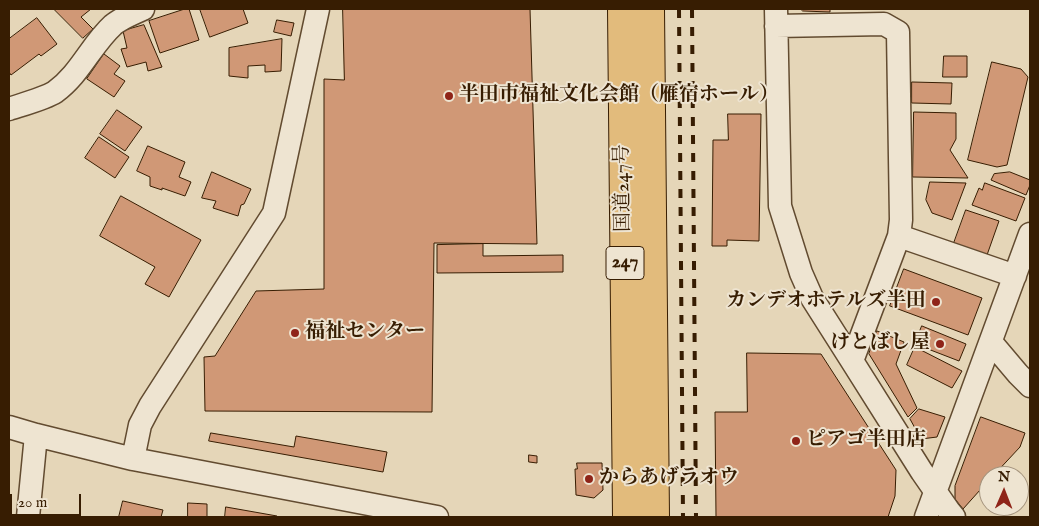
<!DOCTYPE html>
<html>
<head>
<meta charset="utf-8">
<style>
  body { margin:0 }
  #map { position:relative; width:1039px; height:526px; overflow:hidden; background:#e5d6b8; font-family:"IM FELL English",serif }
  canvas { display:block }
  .frame { position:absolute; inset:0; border:10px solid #371d02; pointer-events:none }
  .north { position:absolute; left:979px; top:466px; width:50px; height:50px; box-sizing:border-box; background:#eee4d1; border:1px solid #a5947e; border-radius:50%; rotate:1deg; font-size:14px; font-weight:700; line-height:20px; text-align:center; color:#371d02 }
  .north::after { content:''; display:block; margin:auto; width:18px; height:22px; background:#8f2418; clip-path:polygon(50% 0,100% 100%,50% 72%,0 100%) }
  .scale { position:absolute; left:10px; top:494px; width:71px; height:22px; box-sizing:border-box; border:2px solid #371d02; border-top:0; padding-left:6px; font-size:15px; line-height:18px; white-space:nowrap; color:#371d02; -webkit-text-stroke:4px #eee4d1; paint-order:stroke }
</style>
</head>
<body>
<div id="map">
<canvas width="1039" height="526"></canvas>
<div class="frame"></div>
<div class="north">N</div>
<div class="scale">20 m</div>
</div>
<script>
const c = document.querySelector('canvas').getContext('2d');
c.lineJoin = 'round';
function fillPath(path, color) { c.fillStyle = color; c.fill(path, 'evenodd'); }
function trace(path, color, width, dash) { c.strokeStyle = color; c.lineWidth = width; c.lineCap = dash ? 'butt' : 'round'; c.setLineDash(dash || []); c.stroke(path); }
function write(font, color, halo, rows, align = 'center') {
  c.font = font + ' "IM FELL English","Noto Serif JP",serif'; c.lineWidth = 4; c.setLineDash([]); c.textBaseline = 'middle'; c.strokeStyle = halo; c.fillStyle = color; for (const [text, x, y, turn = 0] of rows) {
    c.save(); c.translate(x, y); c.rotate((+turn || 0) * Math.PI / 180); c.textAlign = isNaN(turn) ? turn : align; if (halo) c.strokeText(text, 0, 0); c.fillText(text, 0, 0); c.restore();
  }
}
const building = new Path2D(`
  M54,9H91L81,17L93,29L83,38Z
  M185,9H189L199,40L160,53L149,21Z
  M200,9H243L248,23L210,37Z
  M343,9H530L537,244L434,243L432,412L205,411L204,357L215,356L256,291L324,289V79L344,80Z
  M801,9H830V12L803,11Z
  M37,18L57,44L41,56L39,54L11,75L9,72V39Z
  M277,20L294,23L291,36L274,32Z
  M144,25L162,67L148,71L146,62L127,67L121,49L127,48L123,31Z
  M282,39L281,71L265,72V65L248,66V78L229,76V48Z
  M104,54L120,66L114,74L125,81L114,97L87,79Z
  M944,56H967V77H943Z
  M992,62L1021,69L1028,77L1007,165L997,167L968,160Z
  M912,82L952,83L951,104L912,103Z
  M117,110L142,127L125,151L100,134Z
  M914,112L956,113V139L950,150L968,178L913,177Z
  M728,114H761L759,241L727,240V246H712L713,140H728Z
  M99,137L129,157L115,178L85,158Z
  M148,146L185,162L179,177L191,182L185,196L162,188V190L150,186V177L137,171Z
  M212,172L251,189L244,204L241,205L238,216L213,208L216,201L202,198Z
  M1010,172L1030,180V185L1026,195L991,180L994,174Z
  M930,182L966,183L952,220L932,213L926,200Z
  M985,183L1025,198L1016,221L972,205L979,188L982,190Z
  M121,196L201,240L169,297L145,284L155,267L100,236Z
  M966,210L999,221L987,255L954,243Z
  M483,244V256L563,255V272L437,273V245Z
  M904,269L982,298L968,335L890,306Z
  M922,326L966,344L959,361L915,344Z
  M877,331L904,342L896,364L917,408L908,417L869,354Z
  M915,347L962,371L952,388L907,365Z
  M747,353L821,354L896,470L895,496L888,517H716L715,412H747Z
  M919,409L945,417L937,437L921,439L910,419Z
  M981,417L1025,433L1020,447L993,476H989V480L963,509L955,499V486Z
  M211,433L294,447L296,436L387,452L383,472L209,441Z
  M529,455L537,456V463L529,462Z
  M577,463H602L603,490L594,498L576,495L575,469H577Z
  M123,501L163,510L161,517H119Z
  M188,503L207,504V517H188Z
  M226,507L277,516V517H225Z`);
fillPath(building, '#d09876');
trace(building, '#371d02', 1);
const minor = new Path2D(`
  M776,9L780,206L801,273L812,298L852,361L922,472L949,511L954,517
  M776,26L884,24L898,32L901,220L899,236L852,361
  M9,109C21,105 46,98 55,92C80,74 91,45 113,25C120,19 134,13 143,9
  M899,236L1015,276
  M991,342L1018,374L1030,386
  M9,427L36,435L133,459L437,517
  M133,459L140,425L150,406L274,213L318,9
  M28,517L36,435
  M926,517L1030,234`);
const highway = new Path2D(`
  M622,9L627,517
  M650,9L655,517`);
trace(minor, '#624b30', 25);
trace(highway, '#371d02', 30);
trace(minor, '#eee4d1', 22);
trace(highway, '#e2bb7c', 28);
trace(new Path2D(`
  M679,9L683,517
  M692,9L696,517`), '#371d02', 4, [9, 9]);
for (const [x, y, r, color] of [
  [449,96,5,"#8f2418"],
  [936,302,5,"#8f2418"],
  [295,333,5,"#8f2418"],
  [940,344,5,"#8f2418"],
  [796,441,5,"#8f2418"],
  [589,479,5,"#8f2418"]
]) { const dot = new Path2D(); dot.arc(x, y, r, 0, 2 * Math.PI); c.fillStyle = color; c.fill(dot); trace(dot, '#eee4d1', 2); }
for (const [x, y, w] of [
  [625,263,38]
]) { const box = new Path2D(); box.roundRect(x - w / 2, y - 16.5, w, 33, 4); c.fillStyle = '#eee4d1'; c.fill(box); trace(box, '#371d02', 1); }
write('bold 19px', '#371d02', null, [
  ["247",625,263]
]);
write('bold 20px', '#371d02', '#eee4d1', [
  ["半田市福祉文化会館（雁宿ホール）",459,96],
  ["カンデオホテルズ半田",926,302,"right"],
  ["福祉センター",305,333],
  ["けとばし屋",930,344,"right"],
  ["ピアゴ半田店",806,441],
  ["からあげラオウ",599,479]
], 'left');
write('20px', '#371d02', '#eee4d1', [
  ["国道247号",624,188,-91]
]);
</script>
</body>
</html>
